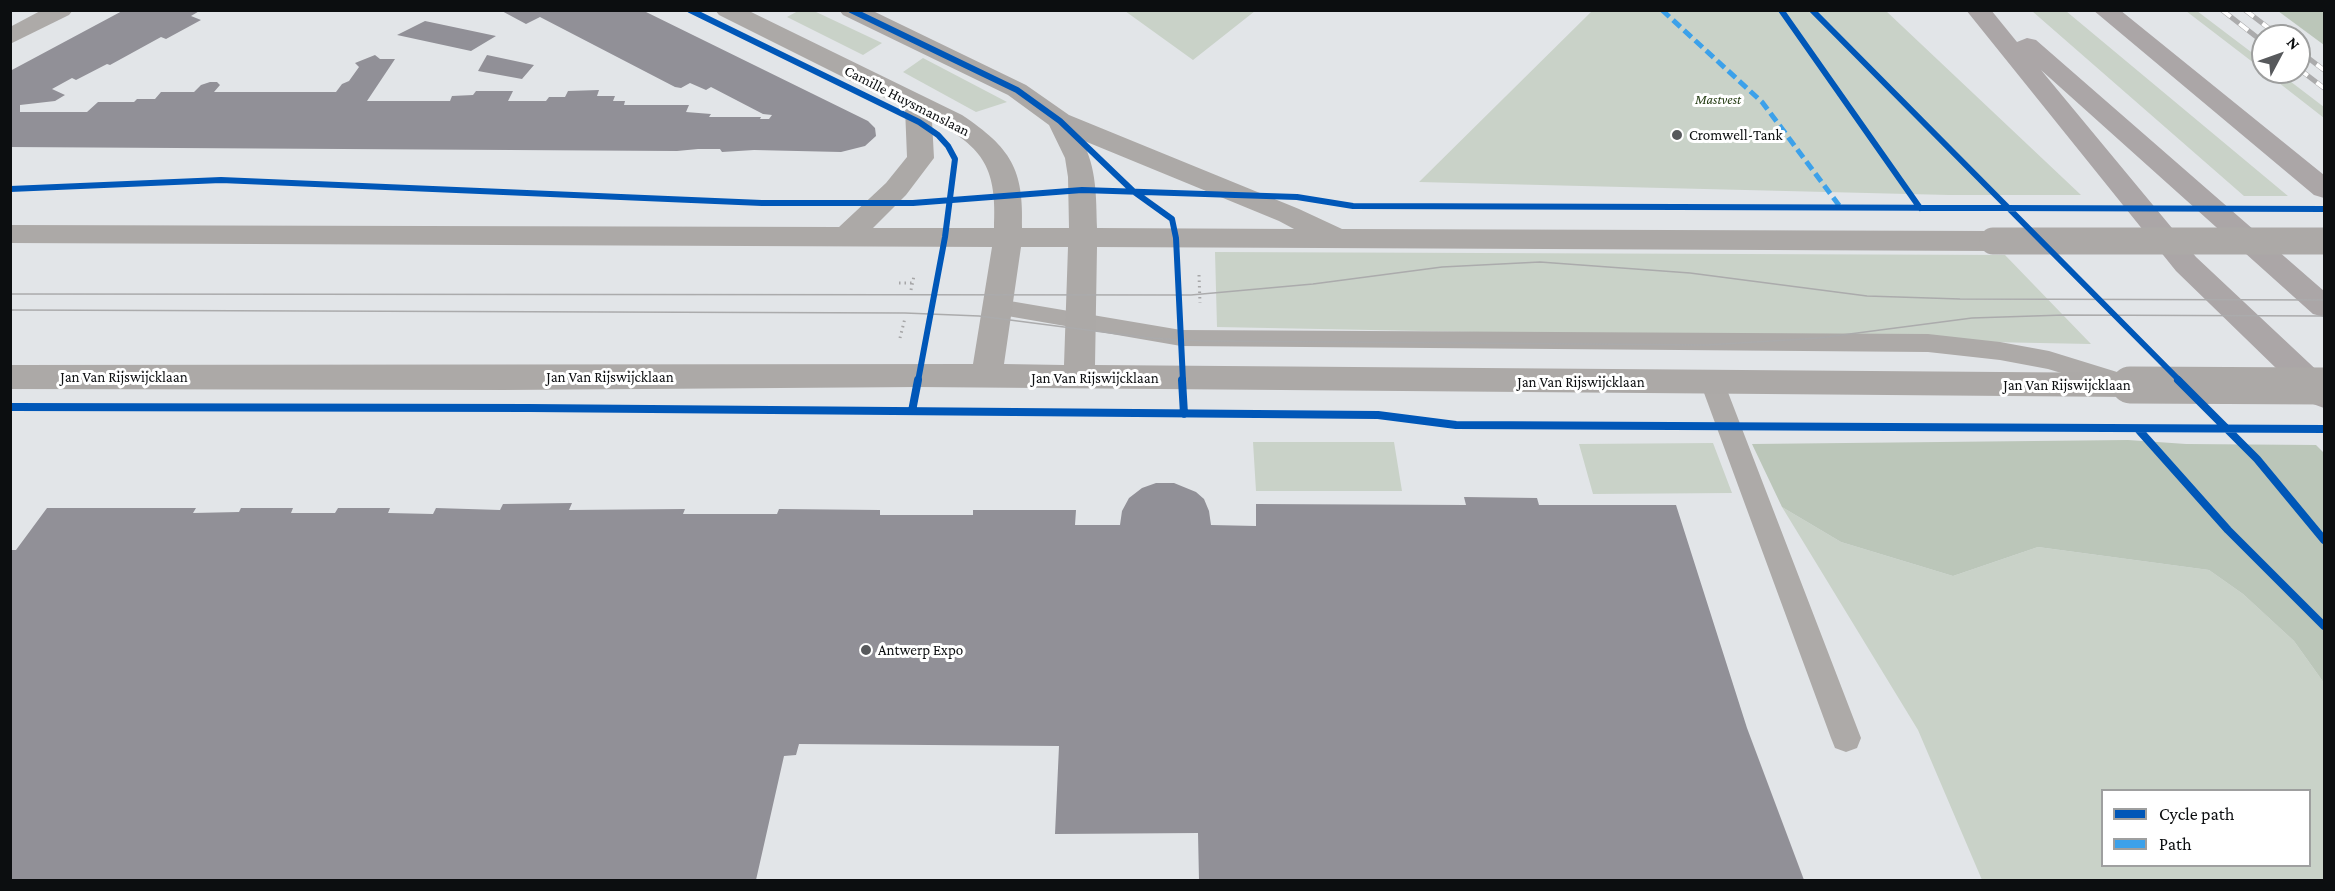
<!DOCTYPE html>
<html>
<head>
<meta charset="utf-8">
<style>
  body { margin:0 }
  #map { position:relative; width:2335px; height:891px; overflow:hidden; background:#e2e5e8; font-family:"Crimson Pro",serif }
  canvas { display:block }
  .frame { position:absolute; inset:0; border:12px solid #0c0e10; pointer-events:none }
  .legend { position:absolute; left:2101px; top:789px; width:210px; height:78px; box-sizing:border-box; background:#fff; border:2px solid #9e9f9f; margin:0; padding:8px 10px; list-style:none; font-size:18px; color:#0c0e10 }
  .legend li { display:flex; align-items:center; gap:12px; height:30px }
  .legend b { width:30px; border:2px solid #9e9f9f }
  .north { position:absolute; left:2251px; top:24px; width:60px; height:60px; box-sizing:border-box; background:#fff; border:2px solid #9e9f9f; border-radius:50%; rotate:49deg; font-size:16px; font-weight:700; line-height:24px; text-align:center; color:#0c0e10 }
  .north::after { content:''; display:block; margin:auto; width:21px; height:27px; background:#57595c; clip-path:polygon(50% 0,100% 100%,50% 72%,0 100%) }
</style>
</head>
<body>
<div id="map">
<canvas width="2335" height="891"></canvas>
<div class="frame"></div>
<ul class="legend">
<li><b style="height:8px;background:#0057b8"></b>Cycle path</li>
<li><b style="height:8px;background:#3ca1ea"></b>Path</li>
</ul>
<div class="north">N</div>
</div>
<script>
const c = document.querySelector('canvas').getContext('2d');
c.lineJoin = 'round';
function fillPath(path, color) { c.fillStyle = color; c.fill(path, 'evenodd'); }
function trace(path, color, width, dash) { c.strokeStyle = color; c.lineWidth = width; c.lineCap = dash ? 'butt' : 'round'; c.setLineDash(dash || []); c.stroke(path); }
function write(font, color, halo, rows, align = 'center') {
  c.font = font + ' "Crimson Pro",serif'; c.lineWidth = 6; c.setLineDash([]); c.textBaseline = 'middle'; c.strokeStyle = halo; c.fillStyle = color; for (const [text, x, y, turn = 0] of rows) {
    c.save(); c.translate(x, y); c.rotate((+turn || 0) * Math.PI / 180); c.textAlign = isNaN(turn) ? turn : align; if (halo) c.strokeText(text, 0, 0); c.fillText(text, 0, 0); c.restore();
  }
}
fillPath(new Path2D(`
  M1885,10L2081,195H1949L1419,182L1592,11Z
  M798,11H814L882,43L863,55L787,17Z
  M1125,11H1255L1193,60Z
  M2032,11H2066L2288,196H2244Z
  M2186,11H2197L2263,61V70Z
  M923,58L1007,102L976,112L903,72Z
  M2265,72H2278L2324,107V118Z
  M1215,252L2005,255L2091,344L1217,327Z
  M1253,442H1394L1402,491H1256Z
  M1713,443L1732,493L1593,494L1579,444Z
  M1782,507L1841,542L1953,576L2038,547L2209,570L2243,594L2294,641L2324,683V880H1982L1918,730ZM2102,790H2310V866H2102Z`), '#c9d2c8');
fillPath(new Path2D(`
  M2278,11H2324V45Z
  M2128,440L2186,444L2316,445L2324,453V683L2294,641L2243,594L2209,570L2038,547L1953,576L1841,542L1782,507L1752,444Z`), '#bbc6b9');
fillPath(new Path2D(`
  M124,10H201L191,16L201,20L166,39L161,37L110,65L107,64L76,80L72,78L52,89L65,95L55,101L20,105V112H87L98,102H134L137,99H155L161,92H194L201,85L210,82H217L220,85L214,92H336L342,84L349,81L359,67L355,63L375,55L380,59H395L367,101H450L452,96L473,95L476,91H513L508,101H546L549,97H565L568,91L599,90L597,96H615L613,101H625L624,105H689L686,112L711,114L709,117H761L760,119H769L772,115L763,114L711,87L706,90L690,83L681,88L675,87L540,17L526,24L500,10H642L868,121L875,128L876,136L865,146L841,152L754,150L722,152L720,149H698L677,151L10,147V71Z
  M425,21L496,36L471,51L397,35Z
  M487,55L534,65L522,79L478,71Z
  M1156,483H1174L1196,492L1204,499L1209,511L1211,525L1256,526V504L1466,505L1464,497L1537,498L1539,505H1676L1747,728L1804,880H1199L1198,833L1055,834L1059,746L799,744L796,755L784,756L756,880H10V550H16L47,508H196L193,513L239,512L241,508H293L291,513H335L338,508H390L388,513L433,514L436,508L500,510L503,504L572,503L569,510L685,509L683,514H777L779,509L880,510V515H973V510H1076L1075,525H1120L1122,511L1129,498L1142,488Z`), '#919097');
trace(new Path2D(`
  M1199,275L1200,303
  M899,283H912
  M911,290L914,276
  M900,338L905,318`), '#a6a6a7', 3, [1.5, 4]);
fillPath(new Path2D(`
  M998,299L1181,330L1928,334L2000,342L2049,351L2130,376L2133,382L2130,388L2121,391L2048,369L2000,360L1928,352L1181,346L990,313L986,307L990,301Z
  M1712,373L1721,376L1724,382L1861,738L1857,748L1846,752L1835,748L1831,738L1700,382L1703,376Z`), '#adaaa8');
fillPath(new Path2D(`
  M42,10H73L69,15L10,44V27Z`), '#adaaa8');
fillPath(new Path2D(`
  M715,10H747L962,115C1011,148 1024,169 1022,228H1069L1068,177L1065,158L1049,125L1008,95L843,15L839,10H871L1026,85L1069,115L1299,209L1342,229L1993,231L2003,234L2007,241L2003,248L1993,251L1097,247L1095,365L2130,373L2141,377L2146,385L2141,393L2130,397L918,387L504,390L10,389V365L973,364L992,247L10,243V225L839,227L886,183L907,157L905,108L719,15ZM932,121C985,147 997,170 994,228H873L906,195L934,158ZM1082,140L1279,221L1294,229L1097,228C1096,196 1097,169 1082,140ZM1021,247H1068L1064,365L1004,364Z`), '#aca9a7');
fillPath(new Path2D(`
  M1966,10H1991L2017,42L2027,38L2036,40L2324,291V317L2313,314L2041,70L2196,257L2324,377V408L2313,404L2176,271Z
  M2093,10H2120L2324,175V198L2314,195Z`), '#aba6a7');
trace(new Path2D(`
  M10,294L1191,295L1313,284L1442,267L1540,262L1690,273L1867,296L1960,299L2324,300
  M10,310L905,313L979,316L1149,338L1203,341L1707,345L1819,338L1972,318L2064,315L2324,316`), '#ababac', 1.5);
const rail = new Path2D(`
  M2222,10L2263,42
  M2245,10L2279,36
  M2299,51L2324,70
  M2299,69L2324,88`);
trace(rail, '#ababac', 5);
trace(rail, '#fff', 4, [11]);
trace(new Path2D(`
  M1993,241H2324`), '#aca9a7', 27);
trace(new Path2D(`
  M2130,385L2324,386`), '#aca9a7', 37);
trace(new Path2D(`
  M1662,10L1762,102L1841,208`), '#3ca1ea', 5, [10, 5]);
trace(new Path2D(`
  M690,10L919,122L938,135L948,146L955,159L945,237L918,381
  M851,10L1017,90L1060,121L1133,191L1172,219L1176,238L1183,381
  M1781,10L1920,208
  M1812,10L2180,381
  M10,189L221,180L762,203H913L1082,190L1297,197L1353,206L2324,209`), '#0057b8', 6);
trace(new Path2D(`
  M1182,380L1184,414
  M2178,380L2257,459L2324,540
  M10,407L529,408L1378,415L1456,425L2324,429
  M912,411L918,380
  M2138,429L2228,530L2324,626`), '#0057b8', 8);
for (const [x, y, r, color] of [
  [1677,135,6,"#57595c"],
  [866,650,6,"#57595c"]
]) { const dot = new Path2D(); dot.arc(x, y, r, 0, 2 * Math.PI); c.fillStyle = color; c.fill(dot); trace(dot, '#fff', 2); }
write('italic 14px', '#273f16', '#fff', [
  ["Mastvest",1718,100]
]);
write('15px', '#0c0e10', '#fff', [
  ["Camille Huysmanslaan",907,101,27],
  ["Jan Van Rijswijcklaan",124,377],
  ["Jan Van Rijswijcklaan",610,377],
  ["Jan Van Rijswijcklaan",1095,378],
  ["Jan Van Rijswijcklaan",1581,382],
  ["Jan Van Rijswijcklaan",2067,385]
]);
write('15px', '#0c0e10', '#fff', [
  ["Cromwell-Tank",1689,135],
  ["Antwerp Expo",878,650]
], 'left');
</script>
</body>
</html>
